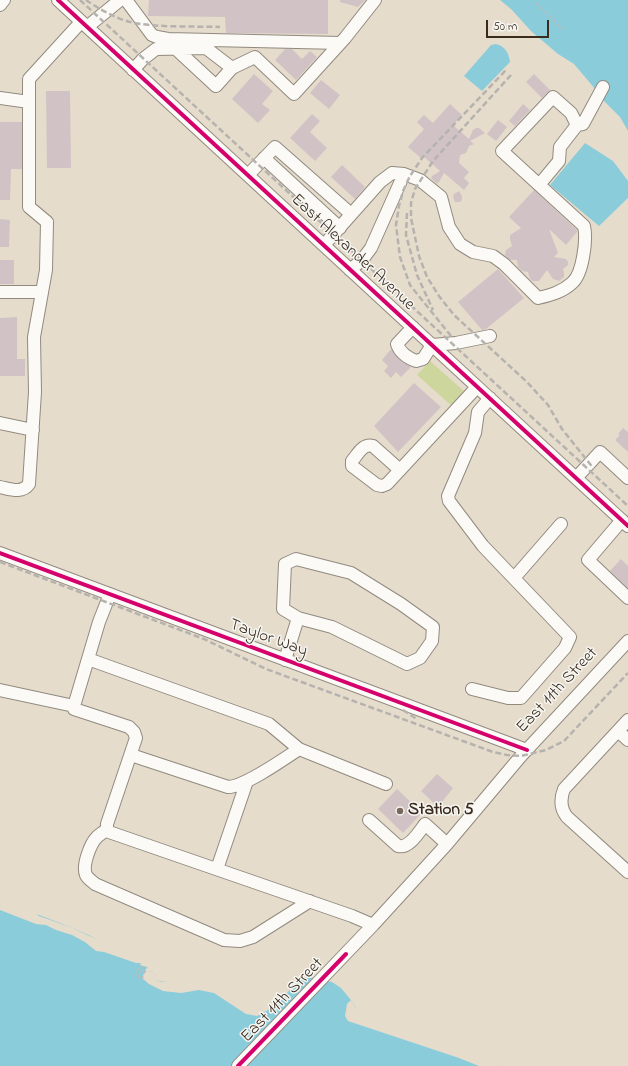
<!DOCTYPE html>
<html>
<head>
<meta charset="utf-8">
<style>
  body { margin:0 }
  #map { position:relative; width:628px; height:1066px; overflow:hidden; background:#e6dccc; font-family:"Indie Flower",sans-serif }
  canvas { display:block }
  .scale { position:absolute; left:486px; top:20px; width:63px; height:18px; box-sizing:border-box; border:2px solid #3b2a1e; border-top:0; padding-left:5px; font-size:12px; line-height:14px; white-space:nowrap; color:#3b2a1e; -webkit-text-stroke:3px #f6f6f2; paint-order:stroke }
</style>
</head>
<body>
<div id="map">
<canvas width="628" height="1066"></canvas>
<div class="scale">50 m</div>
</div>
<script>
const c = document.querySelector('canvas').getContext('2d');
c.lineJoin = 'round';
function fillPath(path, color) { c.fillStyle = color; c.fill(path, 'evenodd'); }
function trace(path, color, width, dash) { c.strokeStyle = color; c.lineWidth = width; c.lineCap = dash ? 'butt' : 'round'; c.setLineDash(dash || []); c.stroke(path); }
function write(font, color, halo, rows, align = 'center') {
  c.font = font + ' "Indie Flower",sans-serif'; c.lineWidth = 3; c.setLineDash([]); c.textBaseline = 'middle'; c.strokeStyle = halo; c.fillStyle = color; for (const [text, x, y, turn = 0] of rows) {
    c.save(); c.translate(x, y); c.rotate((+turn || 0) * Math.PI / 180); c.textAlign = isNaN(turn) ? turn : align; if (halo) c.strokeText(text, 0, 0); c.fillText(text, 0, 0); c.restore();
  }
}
fillPath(new Path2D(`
  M430,361L466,393L453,407L417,375Z`), '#ccd69d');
fillPath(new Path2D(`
  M493,0H628V153L571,84L509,14Z
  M496,44C505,46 509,53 510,62L482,91L464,76L491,45Z
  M585,143L613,161L628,181V198L599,226L550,185Z
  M0,900L73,928L97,939L104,952L136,963H141L140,965L147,967V972L154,971V974L156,976V979L158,982L162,981L206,984L242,1005L264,1006L277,999L300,979L308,977L332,982L341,988L351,1000L359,1012L505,1066H0Z`), '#8bccdb');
fillPath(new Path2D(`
  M491,0H500L511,9L531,31L558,54L574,64L596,90L584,114L569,85L508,16Z
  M601,98L620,117L628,131V153L623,149L618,147L589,121Z
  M0,898L35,912L39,916L73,928L89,936L99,939L105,949L104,952L96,951L85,942L72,935L56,930L46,925L36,924L0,910Z
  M147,967V972L154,971V974L156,976V979L158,982L176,980L206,983L224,989L245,1005L263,1003L271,1000L300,977V979L274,1007L257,1016L246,1014L214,993L199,990L181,993L163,991L149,984L142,978Z
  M351,1000L356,1008L360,1011L446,1040L505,1066H479L459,1058L348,1021L345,1016L347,1004Z`), '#e6dccc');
fillPath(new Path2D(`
  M149,0H328V34L226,33L225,17L148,16Z
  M340,0H365L358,7L340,2Z
  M285,49H292L302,59L310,51L317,57L296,80L275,60Z
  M254,74L273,91L262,104L270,110L258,123L232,99Z
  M534,74L550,90L542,98L526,82Z
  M321,80L340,95L329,109L310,93Z
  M46,91H70L71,168H47Z
  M450,104L462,115L453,125L469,139L473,130L476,128H479L485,133L470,141L474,144L469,146L466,153L460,155L459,163L469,172L464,178L469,183L464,190L444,173L439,182L437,184L431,178L432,176L440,171L423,156L421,158L408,147L424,129L417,122L424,115L433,123Z
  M523,104L530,110L515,126L509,121Z
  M312,114L320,121L310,132L327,148L315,161L290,138Z
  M498,120L507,127L496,141L487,134Z
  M0,122H22V169H11L10,200H0Z
  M342,165L365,187L355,199L331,177Z
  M534,190L577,230V232L566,245L549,229L558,253L554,257L566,259L568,262V265L563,269L564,273V277L559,281L553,279L547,270L539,281H533L530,279L528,272L522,271L518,267L517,260H510L505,255L506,250L512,246L510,239V235L521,228L509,217Z
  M459,191L462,196V200L460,202H455L453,197L454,194Z
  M0,219L10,220L9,247H0Z
  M0,260H14V284H0Z
  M498,269L524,298L486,329L482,330L458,302Z
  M17,317V359H25V376H0V318Z
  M391,349L400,360L411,367L401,377L396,372L391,378L384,371L388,366L382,360Z
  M414,383L441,407L398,452L374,426Z
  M623,428L628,432V452L615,440L620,435L618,434Z
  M621,559L628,566V588L610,571Z
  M437,774L453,788L438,807L421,791Z
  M397,789L422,813L403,833L378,809Z`), '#d1c3c5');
const minor = new Path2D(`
  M58,0L628,526
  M126,0L152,35L157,37L168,39L340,43
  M0,5L4,0
  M87,27L120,0
  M175,48L216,86L232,68
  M133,70L143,59L156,49L206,48L232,68L255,57L294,94L345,38L375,0
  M0,98L29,102
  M577,125L583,124L603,87
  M264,158L340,228
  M248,175L275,147L351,214
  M324,245L380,182L392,173L404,174L420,180L441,197L449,227L460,244L473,252L493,256L504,264L538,298C551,295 562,292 572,283C583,274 587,239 584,226L502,151L553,97L571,113L577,125L560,147L559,161L539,185
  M350,270L362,260L371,248L404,174
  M0,292H42
  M413,327L397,344C400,353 408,358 416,361L423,359L432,345L456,343L490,336
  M0,423L33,430
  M400,470L373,446C363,443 358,454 352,461V466L377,485L382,486L387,484L477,387
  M576,478L600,452L628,478
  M0,487C10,489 22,494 29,484L35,392L34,337L46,270L47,222L29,207V79L81,22
  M622,520L588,560L628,598
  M0,553L527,750
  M514,578L561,524
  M110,594L99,622L74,706V709L129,727L134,732L136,738L107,824V829L109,832L352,916L373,925
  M88,659L269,724L299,749L386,784
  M285,660L298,618L332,627L407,664L420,658L432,641L433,627L401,604L351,573L296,559L285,564L283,609L298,618
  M472,689L508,698H521L565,648L570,637L483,546L449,501L448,496L475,433L478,412L490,398
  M0,690L74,706
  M628,720L564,789C560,799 560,808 567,817L628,872
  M618,731L628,740
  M131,755L228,787C244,787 284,759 299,749
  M369,820L398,846C409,849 419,832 425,824L447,844
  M107,829C104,832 100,834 97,837C90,844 82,866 86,875C88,879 92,881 95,884L224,940L240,941L253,937L310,901
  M217,869L247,781
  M238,1066L373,925L447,844L521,756L628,641`);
trace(minor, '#918a7f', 14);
trace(new Path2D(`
  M536,3L564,30
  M135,976L140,965
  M138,978L143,966
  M142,979L147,967`), '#bebbb7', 1.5, [3, 3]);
trace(minor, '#fbfaf7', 12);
trace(new Path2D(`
  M80,0L628,506
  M86,0C99,9 115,18 130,22C156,28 194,26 220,27
  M511,75L433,161L415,189L411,203V218L419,256L427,277L439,296L454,315L527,382L548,405L562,429L594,469
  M407,213L406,235L417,275L433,310
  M451,336L410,285L400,257L396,225L399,206L403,191L410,176L422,158L506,70
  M0,562L204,639L266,669L493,752L507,755L521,756L546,750L564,741L628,673
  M403,710L418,720`), '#b6b2ae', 2.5, [6, 3]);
trace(new Path2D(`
  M58,0L628,526
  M0,553L527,750
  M238,1066L346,954`), '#d6006c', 4);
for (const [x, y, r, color] of [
  [400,811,4,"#77685b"]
]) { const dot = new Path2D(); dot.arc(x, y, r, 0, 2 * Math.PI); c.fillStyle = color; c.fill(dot); trace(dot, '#f6f6f2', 1.5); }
write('17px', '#3b2a1e', '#f6f6f2', [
  ["East Alexander Avenue",352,253,43],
  ["Taylor Way",268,639,20],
  ["East 11th Street",558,691,-47],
  ["East 11th Street",283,1001,-46]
]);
write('bold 17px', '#3b2a1e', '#f6f6f2', [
  ["Station 5",408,811]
], 'left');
</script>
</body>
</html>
